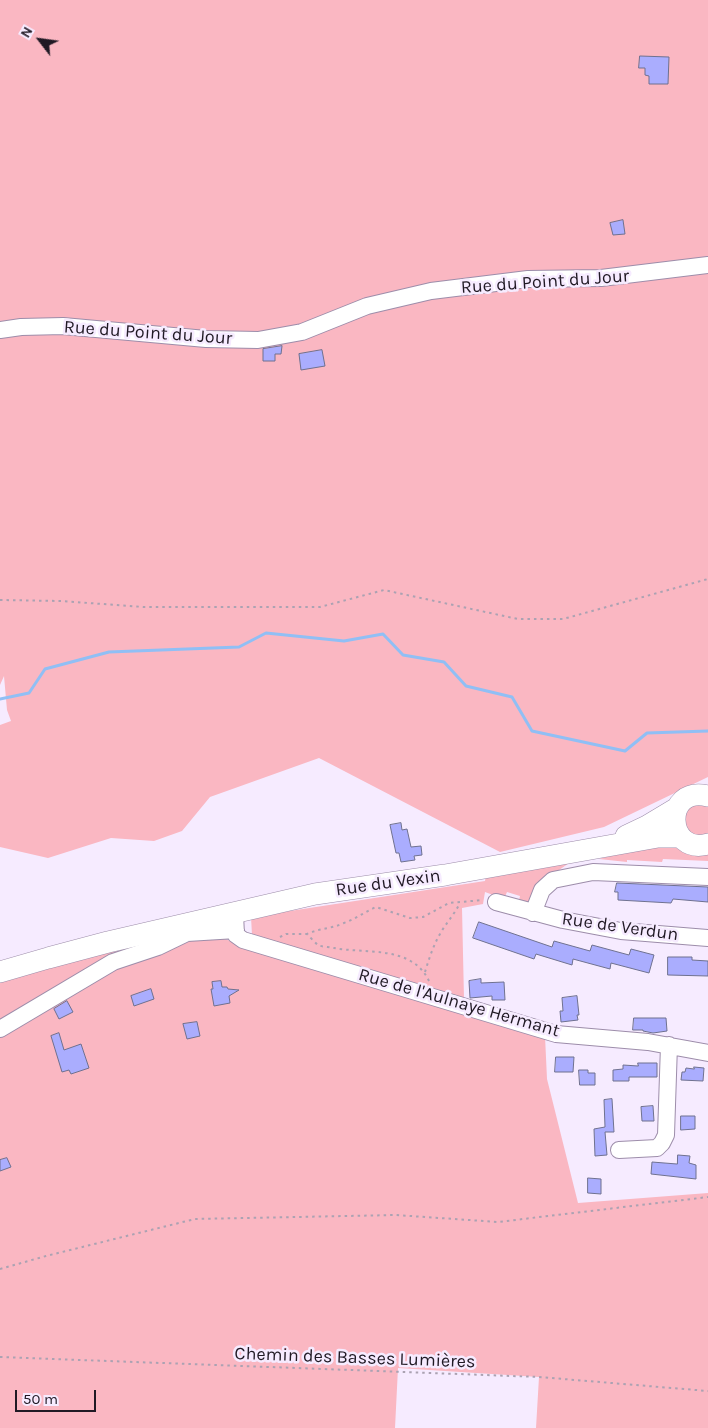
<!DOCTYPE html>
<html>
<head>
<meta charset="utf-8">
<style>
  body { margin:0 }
  #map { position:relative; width:708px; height:1428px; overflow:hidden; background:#f6ebff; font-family:Karla,sans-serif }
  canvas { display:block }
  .north { position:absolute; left:15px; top:15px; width:50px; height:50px; -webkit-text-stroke:4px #f6ebff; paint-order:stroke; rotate:300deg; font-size:14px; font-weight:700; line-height:20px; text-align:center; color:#201924 }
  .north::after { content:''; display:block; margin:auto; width:18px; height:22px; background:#201924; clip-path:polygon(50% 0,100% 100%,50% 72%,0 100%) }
  .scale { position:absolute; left:15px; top:1390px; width:81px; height:22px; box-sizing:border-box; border:2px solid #201924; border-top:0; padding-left:6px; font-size:15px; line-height:18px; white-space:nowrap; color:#201924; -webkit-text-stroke:4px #f6ebff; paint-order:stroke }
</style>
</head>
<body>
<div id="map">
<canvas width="708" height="1428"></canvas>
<div class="north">N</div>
<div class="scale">50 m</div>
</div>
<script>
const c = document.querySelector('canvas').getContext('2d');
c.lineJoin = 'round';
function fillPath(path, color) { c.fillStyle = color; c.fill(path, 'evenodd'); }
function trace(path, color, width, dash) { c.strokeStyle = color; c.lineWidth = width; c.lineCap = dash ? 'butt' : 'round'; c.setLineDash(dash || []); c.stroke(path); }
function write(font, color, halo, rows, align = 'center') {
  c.font = font + ' Karla,sans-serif'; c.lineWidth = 5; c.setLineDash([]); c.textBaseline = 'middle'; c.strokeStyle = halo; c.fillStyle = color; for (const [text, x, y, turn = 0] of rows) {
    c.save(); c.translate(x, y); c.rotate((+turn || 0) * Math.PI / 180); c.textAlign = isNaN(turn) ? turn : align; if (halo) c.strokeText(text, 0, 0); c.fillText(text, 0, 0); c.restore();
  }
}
fillPath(new Path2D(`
  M0,0H708V777L604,827L500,852L319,758L210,797L182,831L154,841L111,838L48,858L0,847V725L11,721L7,710L4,676L0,685Z
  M708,802V836L687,835L684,807Z
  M655,843L670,845L691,855L708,854V861L663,859L662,862L627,860V862L599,859Z
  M569,863L552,875L528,904L518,905L520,896L507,892L504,899L485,892L483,904L462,908L464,999L252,935L251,917L485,881L486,874Z
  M210,935L357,977L545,1036L547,1079L578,1203L708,1193V1428H536L539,1377L398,1368L395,1428H0V978L35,965Z`), '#fab7c2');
trace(new Path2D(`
  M0,699L29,693L45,669L109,652L239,647L266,633L344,641L383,634L403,655L444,662L466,686L512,697L532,731L625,751L647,733L708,731`), '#90bff5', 3);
const building = new Path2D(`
  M640,56L669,57L668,84H649V76L645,75V68H639Z
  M623,220L625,234L613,235L610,223Z
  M282,346L281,354H275V361H263V349Z
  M322,350L325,366L301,370L299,354Z
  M401,823L402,830L407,829L411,847L421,846L422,855L414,856L415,860L401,862L399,853H396L390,825Z
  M617,883L708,887V902L673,899L671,903L618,900V892H615Z
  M479,922L552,947L554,941L590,951L592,945L629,955L631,949L654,955L649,973L611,963L610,969L573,959L572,965L536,954L534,959L473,938Z
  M668,957H692V960L708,961V976L668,975Z
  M481,979V983L504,982L505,1000H492V996L470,998L469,981Z
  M221,981L222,987H227L228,989L239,990L229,996L230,1003L214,1006L211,989H213L212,982Z
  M151,989L154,999L134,1006L131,996Z
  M577,996L579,1015H577L578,1020L561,1022L560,1011H563L562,998Z
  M67,1001L73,1012L59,1019L54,1009Z
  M634,1018H666L667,1031L653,1033L643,1031V1030H633Z
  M197,1022L200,1036L187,1039L183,1024Z
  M59,1033L64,1050L81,1044L89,1068L71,1074L69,1070L62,1072L51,1036Z
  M556,1057H574L573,1072H555Z
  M638,1063H657V1077H629V1081H613V1070L623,1069V1065L638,1066Z
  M694,1067L704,1068L703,1081L681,1080L682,1072H685L686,1068L694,1069Z
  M579,1070H588V1073H595V1085H580Z
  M612,1099L614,1132H605L607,1155L595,1156L594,1129L605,1127L604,1100Z
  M653,1106L654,1121H642L641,1107Z
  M681,1116H695V1129L681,1130Z
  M678,1155L690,1156L689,1163L696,1165V1179L651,1174L652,1162L677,1164Z
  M7,1158L11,1167L0,1171V1160Z
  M588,1178L601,1179V1194L588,1193Z`);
fillPath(building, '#aaadfe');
trace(building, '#6f718f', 1);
const minor = new Path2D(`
  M0,330L21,327L63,326L206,339L258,340L302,332L367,306L431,291L528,279L601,278L708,265
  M496,902L563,920L621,931L708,938
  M533,913L542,890L553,880L593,872L708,877
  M235,914L236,935L243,940L556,1034L648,1042L708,1053
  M0,1029L113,962L158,947L187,933L236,930
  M619,1150L657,1148L662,1143L666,1135L669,1045`);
const major = new Path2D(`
  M708,796C662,785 666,856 708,844
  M626,836L647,826L677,808
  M0,972L48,958L108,942L315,894L445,875L658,837H681`);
trace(minor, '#9d8daa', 18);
trace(major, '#9d8daa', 22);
trace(new Path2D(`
  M0,600L61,601L144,607H320L384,590L518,619H563L708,579
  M280,937L286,934H307
  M425,972C429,959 433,946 440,934C446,923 454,915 460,903
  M429,981C412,945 366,954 334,948C329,947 322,947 318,945C314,942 310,937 307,934C320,928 331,929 344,923C355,919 365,912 376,907L410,918L423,917L449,903L483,900
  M0,1269L46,1256L195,1219L396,1215L498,1222L708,1197
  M0,1357L539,1377L708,1391`), '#aba2b2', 2, [2.5, 4]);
trace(minor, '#fff', 16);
trace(major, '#fff', 21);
write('18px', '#201924', '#f6ebff', [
  ["Rue du Point du Jour",545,282,-4],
  ["Rue du Point du Jour",148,333,4],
  ["Rue du Vexin",388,883,-8],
  ["Rue de Verdun",620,927,8],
  ["Rue de l'Aulnaye Hermant",459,1003,16],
  ["Chemin des Basses Lumières",355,1358,2]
]);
</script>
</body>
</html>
